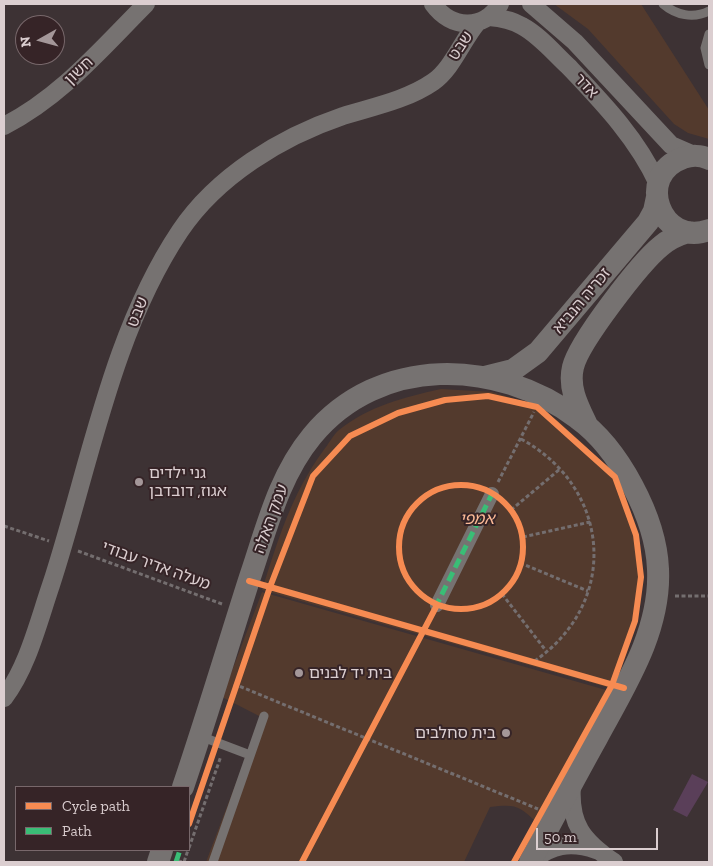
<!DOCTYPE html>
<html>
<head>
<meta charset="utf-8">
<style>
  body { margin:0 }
  #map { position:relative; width:713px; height:866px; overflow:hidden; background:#3d3234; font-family:"Zilla Slab",serif }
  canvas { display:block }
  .frame { position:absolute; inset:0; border:5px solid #dbced0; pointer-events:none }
  .legend { position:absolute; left:15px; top:786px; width:175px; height:65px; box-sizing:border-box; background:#362427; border:1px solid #78686b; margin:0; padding:6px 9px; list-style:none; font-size:15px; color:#dbced0 }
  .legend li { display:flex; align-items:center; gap:10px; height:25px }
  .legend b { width:25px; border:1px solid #78686b }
  .north { position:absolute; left:15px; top:15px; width:50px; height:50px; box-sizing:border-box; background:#362427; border:1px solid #78686b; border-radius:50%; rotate:263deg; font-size:14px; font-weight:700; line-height:20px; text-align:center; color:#dbced0 }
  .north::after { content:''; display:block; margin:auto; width:18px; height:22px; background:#a49799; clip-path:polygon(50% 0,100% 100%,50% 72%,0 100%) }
  .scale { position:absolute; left:536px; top:828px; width:122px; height:22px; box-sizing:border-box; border:2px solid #dbced0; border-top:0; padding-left:6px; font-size:15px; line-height:18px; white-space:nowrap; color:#dbced0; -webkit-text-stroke:4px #362427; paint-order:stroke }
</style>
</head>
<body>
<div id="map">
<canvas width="713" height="866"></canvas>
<div class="frame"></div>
<ul class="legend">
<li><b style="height:6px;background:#f68b52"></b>Cycle path</li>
<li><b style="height:6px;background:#3abd76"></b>Path</li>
</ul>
<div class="north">N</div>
<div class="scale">50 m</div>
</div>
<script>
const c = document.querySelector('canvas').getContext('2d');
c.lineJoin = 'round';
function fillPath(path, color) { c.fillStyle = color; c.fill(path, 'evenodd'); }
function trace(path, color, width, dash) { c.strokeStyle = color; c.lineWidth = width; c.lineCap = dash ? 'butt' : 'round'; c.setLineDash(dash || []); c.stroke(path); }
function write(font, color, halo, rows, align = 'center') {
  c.font = font + ' "Zilla Slab","Noto Sans Hebrew",serif'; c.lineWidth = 4; c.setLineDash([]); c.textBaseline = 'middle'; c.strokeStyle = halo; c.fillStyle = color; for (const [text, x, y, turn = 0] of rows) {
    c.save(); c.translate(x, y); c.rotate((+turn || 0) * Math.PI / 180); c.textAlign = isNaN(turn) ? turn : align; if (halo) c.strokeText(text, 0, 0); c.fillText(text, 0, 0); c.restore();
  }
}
fillPath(new Path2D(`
  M554,4H641L709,110V139L688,133L674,124L588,29Z
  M441,389L492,392L528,403L557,420L587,447L615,482L635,528L641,579L632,638L610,688L262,590C278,540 291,495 323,451C328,445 333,435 339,430C369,406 405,397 441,389Z
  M262,592L606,690L537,823C519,805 515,804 490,807L464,862H206L261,717L222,697Z`), '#533a2d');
fillPath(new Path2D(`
  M692,774L708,782L687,817L673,810Z`), '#5a3f59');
trace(new Path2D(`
  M521,439C612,488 620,604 533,662
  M498,482L534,412
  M511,510L560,469
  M4,526L49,541
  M523,537L590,522
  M78,551L222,604
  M520,563L588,591
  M502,594L547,652
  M675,596H709
  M234,684L538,809
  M189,848L221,756
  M178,861L184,862L188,850`), '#746e6f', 3, [4, 2.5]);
trace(new Path2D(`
  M663,4C676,15 693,19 709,11
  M709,34L705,48L709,65
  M200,736L250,755
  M213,862L264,716`), '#767271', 9);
trace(new Path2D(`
  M437,605L492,494`), '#767271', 14);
trace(new Path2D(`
  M433,4C451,29 483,31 500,4
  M531,4L575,42L671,145L694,155
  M489,17C501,18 512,20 522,26C539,35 554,53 568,66C602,102 637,138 658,184
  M4,126C61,97 102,48 146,4
  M4,698C28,666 38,623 51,585C89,469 111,334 180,231C217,176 281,137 343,116C372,107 407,100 433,82C452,69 462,41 477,23
  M572,785C569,824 583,841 614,862
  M531,862C551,845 570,841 596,850`), '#767271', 18);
trace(new Path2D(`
  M709,159C701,155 691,155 683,158C634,175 661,248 709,230
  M485,377L513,370L538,352L648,222L654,211L657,197
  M587,425C578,406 568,388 573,367C579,342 640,263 661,246C669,239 678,235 688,232
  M183,787C206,719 227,649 249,580C266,531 278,477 312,436C379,355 497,358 577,418C619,448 656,518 658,569C661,631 625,686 597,738C574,779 552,821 530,862
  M158,862L162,850`), '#767271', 22);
trace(new Path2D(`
  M435,608L492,494
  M176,862L180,850`), '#3abd76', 5, [10, 5]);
trace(new Path2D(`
  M399 547a62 62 0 1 1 124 0a62 62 0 1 1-124 0Z
  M249,581L624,688
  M189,824L270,587L313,476L350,436L398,413L445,400L488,396L537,407L615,477L636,535L641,577L635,621L612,685L514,862
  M302,862L437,605`), '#f68b52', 6);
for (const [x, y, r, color] of [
  [139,482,5,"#a49799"],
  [299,673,5,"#a49799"],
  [506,733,5,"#a49799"]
]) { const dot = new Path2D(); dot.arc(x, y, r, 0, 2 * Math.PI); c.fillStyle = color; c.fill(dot); trace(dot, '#362427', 2); }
write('16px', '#dbced0', '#362427', [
  ["שבט",461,46,-56],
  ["חשון",79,71,-44],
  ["אדר",586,86,47],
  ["זכריה הנביא",582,301,-50],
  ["שבט",138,312,-68],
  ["עמק האלה",271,519,-70],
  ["מעלה אדיר עבודי",156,566,20]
]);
write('16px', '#dbced0', '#362427', [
  ["גני ילדים",149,473],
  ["אגוז, דובדבן",149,491],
  ["בית יד לבנים",309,673],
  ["בית סחלבים",496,733,"right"]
], 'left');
write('italic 16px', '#fcba97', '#362427', [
  ["אמפי",477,519]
]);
</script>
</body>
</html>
